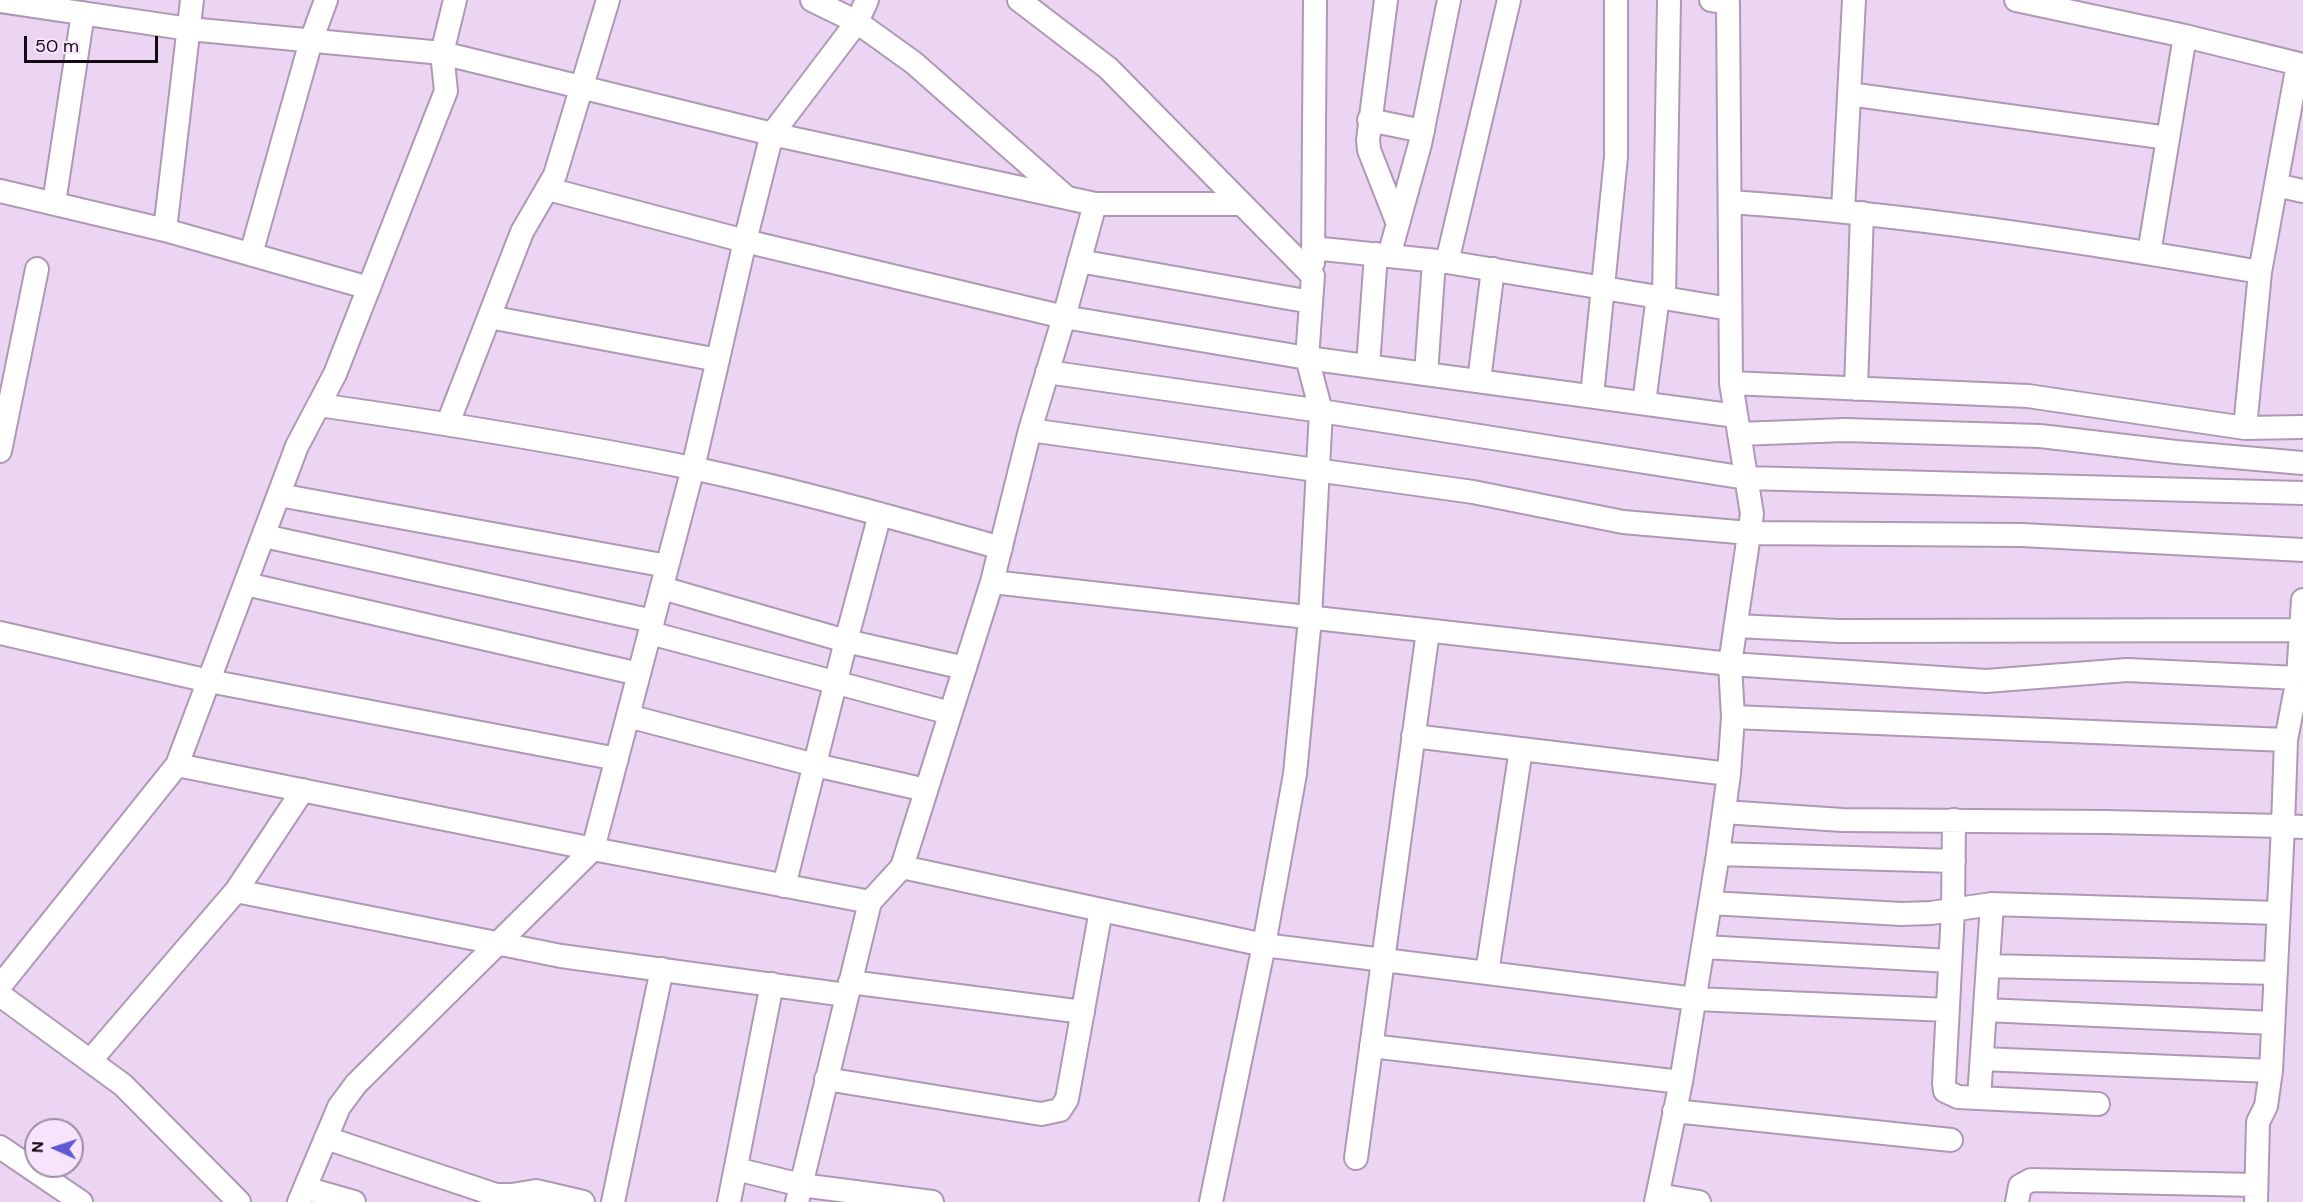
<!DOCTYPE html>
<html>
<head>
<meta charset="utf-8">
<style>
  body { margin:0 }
  #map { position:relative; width:2303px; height:1202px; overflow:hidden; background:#ecd5f2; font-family:"DM Sans",sans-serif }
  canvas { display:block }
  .north { position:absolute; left:24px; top:1118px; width:60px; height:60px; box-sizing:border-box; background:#f7e4fc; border:2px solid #9b8d9f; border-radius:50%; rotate:273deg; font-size:16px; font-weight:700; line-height:24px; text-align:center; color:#120a14 }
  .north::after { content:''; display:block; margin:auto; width:21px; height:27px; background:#5f59d1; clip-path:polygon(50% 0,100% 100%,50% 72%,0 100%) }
  .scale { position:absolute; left:24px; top:36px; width:134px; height:27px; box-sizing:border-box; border:3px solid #120a14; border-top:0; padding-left:8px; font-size:18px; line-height:21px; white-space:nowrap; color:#120a14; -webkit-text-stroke:4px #f7e4fc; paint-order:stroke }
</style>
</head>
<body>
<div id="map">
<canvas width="2303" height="1202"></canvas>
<div class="north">N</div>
<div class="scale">50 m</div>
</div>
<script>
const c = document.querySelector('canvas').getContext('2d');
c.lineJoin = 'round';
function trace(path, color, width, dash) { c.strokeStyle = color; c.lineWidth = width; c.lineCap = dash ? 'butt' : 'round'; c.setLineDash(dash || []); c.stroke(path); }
const minor = new Path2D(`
  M812,0L857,22L914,63L1066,197
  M1019,0L1108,68L1313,276L1307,358L1321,411L1310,618L1295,774L1264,945L1211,1202
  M1386,0L1368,140L1369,150L1398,224
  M2016,0L2185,36L2303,65
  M0,1L189,29L442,53L772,134L1095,204H1240
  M1849,94L2168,138
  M1369,120L1423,131
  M2276,185L2303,191
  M0,191L165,230L369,288
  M1730,202C1908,214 2085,242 2260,272L2245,428L2028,396L1731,383
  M54,203L83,13
  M1095,204L1064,317L1307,358L1736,416
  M1843,211L1854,0
  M165,230L192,0
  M1313,248L1447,262L1730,309
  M2149,253L2185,36
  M251,254L311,41L326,0
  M1389,256L1420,144L1449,0
  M1079,261L1311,302
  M1447,262L1509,0
  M1313,263L1315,0
  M2260,272L2298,64
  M1664,297L1669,0
  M489,317L718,360
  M1368,366L1376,254
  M1047,372L1321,411L1746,478L2303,493
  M1426,374L1434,261
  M1479,381L1493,269
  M1856,389L1862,213
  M1592,396L1616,157V0
  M1644,403L1658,296
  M319,405C444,423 568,443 692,468C796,490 899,519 1001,548
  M448,423L522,232L555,175L608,0
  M2245,428L2303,427
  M1030,430L1473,492L1623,522L1749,533L2022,535L2303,550
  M1739,434L1845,430L2040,436L2176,452L2303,463
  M0,451L37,269
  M279,495L667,566
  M264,536L653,621
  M992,582L1730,664L1986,681L2127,670L2298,678
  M246,584L639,674
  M662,588L846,641L965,668
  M1736,626L1839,631L2301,630
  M0,633L209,681L617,759
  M650,633L950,713
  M628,716L815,765L926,790
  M1733,717L2286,740
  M1413,736L1729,774
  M177,765L593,849L870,902L902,867L992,582L1030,430L1064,317L745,241L548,189
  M1724,812L1842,820L2105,822L2283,826L2286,740L2298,678L2303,600
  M1954,820L1953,910L1944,1083L1945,1091L1958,1097L2098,1104
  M1718,854L1954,861
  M902,867L1264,945L1695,999L1948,1010
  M784,886L846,641L880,514
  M236,891L561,956L846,995
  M1711,903L1901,914L1931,913L1992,904L2278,913
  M1704,947L1950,961
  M1988,966L2275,973
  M1487,973L1521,749
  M850,982L1083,1012
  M0,986L177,765L297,446L335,374L446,91L442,53L455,0
  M0,995L123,1085L239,1202
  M1985,1010L2273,1023
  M1371,1046L1681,1082
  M1982,1059L2271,1071
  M90,1061L236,891L303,790
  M826,1079L1041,1114L1060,1110L1067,1099L1101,910
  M1979,1098L1992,904
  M1674,1111L1951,1140
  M326,1138L496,1195H512L536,1191L583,1202
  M0,1147L81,1202
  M1356,1158L1428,631
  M736,1169L801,1185L932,1202
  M305,1188L354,1202
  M1658,1195L1699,1202
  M299,1202L339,1107L356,1084L593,849L693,468L745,241L772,134L857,22L867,0
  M613,1202L662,969
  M729,1202L772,984
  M797,1202L870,902
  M1656,1202L1681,1082L1718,854L1729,774L1733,717L1730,664L1752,514L1731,383L1728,3L1711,0
  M2017,1202L2020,1186L2031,1180L2256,1185
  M2256,1202L2258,1122L2266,1106L2271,1071L2283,826L2303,827`);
trace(minor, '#ae98b4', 26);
trace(minor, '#fff', 22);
</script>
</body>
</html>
